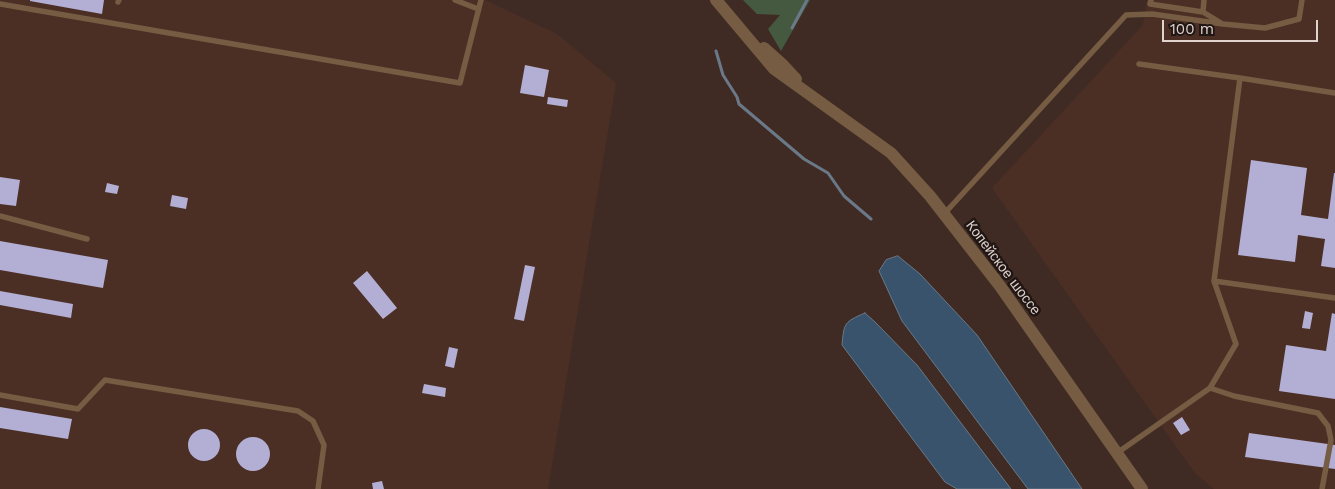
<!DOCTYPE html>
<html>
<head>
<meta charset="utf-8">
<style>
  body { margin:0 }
  #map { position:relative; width:1335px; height:489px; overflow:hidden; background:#402b24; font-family:"Work Sans",sans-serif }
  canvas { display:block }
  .scale { position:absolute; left:1162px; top:20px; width:156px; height:22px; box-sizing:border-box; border:2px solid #e0d2cd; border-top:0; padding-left:6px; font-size:15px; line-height:18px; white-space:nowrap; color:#e0d2cd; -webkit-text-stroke:4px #201613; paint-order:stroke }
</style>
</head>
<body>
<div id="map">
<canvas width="1335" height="489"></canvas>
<div class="scale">100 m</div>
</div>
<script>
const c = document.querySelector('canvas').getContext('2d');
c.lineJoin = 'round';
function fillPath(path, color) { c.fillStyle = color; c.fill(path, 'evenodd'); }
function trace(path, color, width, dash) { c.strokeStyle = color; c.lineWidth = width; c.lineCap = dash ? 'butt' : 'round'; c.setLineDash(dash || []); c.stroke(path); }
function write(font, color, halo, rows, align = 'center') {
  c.font = font + ' "Work Sans",sans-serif'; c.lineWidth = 5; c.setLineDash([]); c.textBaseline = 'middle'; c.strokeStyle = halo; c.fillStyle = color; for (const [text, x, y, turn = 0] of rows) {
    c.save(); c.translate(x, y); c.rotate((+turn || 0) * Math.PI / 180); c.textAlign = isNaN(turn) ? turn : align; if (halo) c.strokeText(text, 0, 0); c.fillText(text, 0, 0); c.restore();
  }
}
fillPath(new Path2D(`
  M0,0H485L557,34L616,83L548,489H0Z
  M1147,0H1335V489H1214L1195,473L992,188L1143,25Z`), '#4b2f25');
fillPath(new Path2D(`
  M743,0H810L781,51L768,29L780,15L757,14Z`), '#445940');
const water = new Path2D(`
  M898,256L920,274L977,335L1082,489H1028L902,321L879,271L886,260Z
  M865,313L875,322L917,365L1011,489H957L945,482L842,345C844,323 844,322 865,313Z`);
fillPath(water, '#38536b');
trace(water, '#6a7988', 1);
trace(new Path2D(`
  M792,28L807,0
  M716,51L723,75L737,97L739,104L804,159L828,173L844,196L871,219`), '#6a7988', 3);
fillPath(new Path2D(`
  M30,0H104L102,14L30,1Z
  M525,65L549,70L544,97L520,93Z
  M548,97L568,100L567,107L547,104Z
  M1251,160L1307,168L1301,215L1328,219L1334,173H1335V268L1321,266L1325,239L1298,235L1295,262L1238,255Z
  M0,177L20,180L16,206L0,204Z
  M107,183L119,186L117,194L105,192Z
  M172,195L188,198L186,209L170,206Z
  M0,241L108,260L103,288L0,270Z
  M525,265L535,267L524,321L514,319Z
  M367,271L397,308L383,319L353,283Z
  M0,291L73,304L71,318L0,305Z
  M1305,311L1313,313L1310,329L1302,328Z
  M1332,313L1335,314V399L1279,391L1286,345L1326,351Z
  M449,347L458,349L454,368L445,366Z
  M424,384L446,388L445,397L422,393Z
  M0,407L72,419L68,439L0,428Z
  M1182,417L1190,430L1181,435L1173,423Z
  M188 445a16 16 0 1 1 32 0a16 16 0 1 1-32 0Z
  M1249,433L1335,445V469L1245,457Z
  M236 454a17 17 0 1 1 34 0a17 17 0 1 1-34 0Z
  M382,481L384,489H373L372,483Z`), '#b3aed3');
trace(new Path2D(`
  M455,0L478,9
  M1151,0L1150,4L1203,12L1221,23
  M118,2L119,0
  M0,4L460,83L481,0
  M1203,12L1204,0
  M1139,64L1240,78L1335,93
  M1240,78L1214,281L1236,344L1210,388L1234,396L1318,413L1328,426L1331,440L1322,489
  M944,214L1126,15L1152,14L1223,24L1265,28L1299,19L1302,0
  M0,216L87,239
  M1214,281L1335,298
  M0,395L78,409L105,380L298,411L313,421L324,445L318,489
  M1117,453L1210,388`), '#755c42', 5.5);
trace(new Path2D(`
  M716,0L774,69L891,153L930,196L1000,286L1142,489
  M764,48L783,65L796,79`), '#755c42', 12);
write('14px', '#e0d2cd', '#201613', [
  ["Копейское шоссе",1003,268,53]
]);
</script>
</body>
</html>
